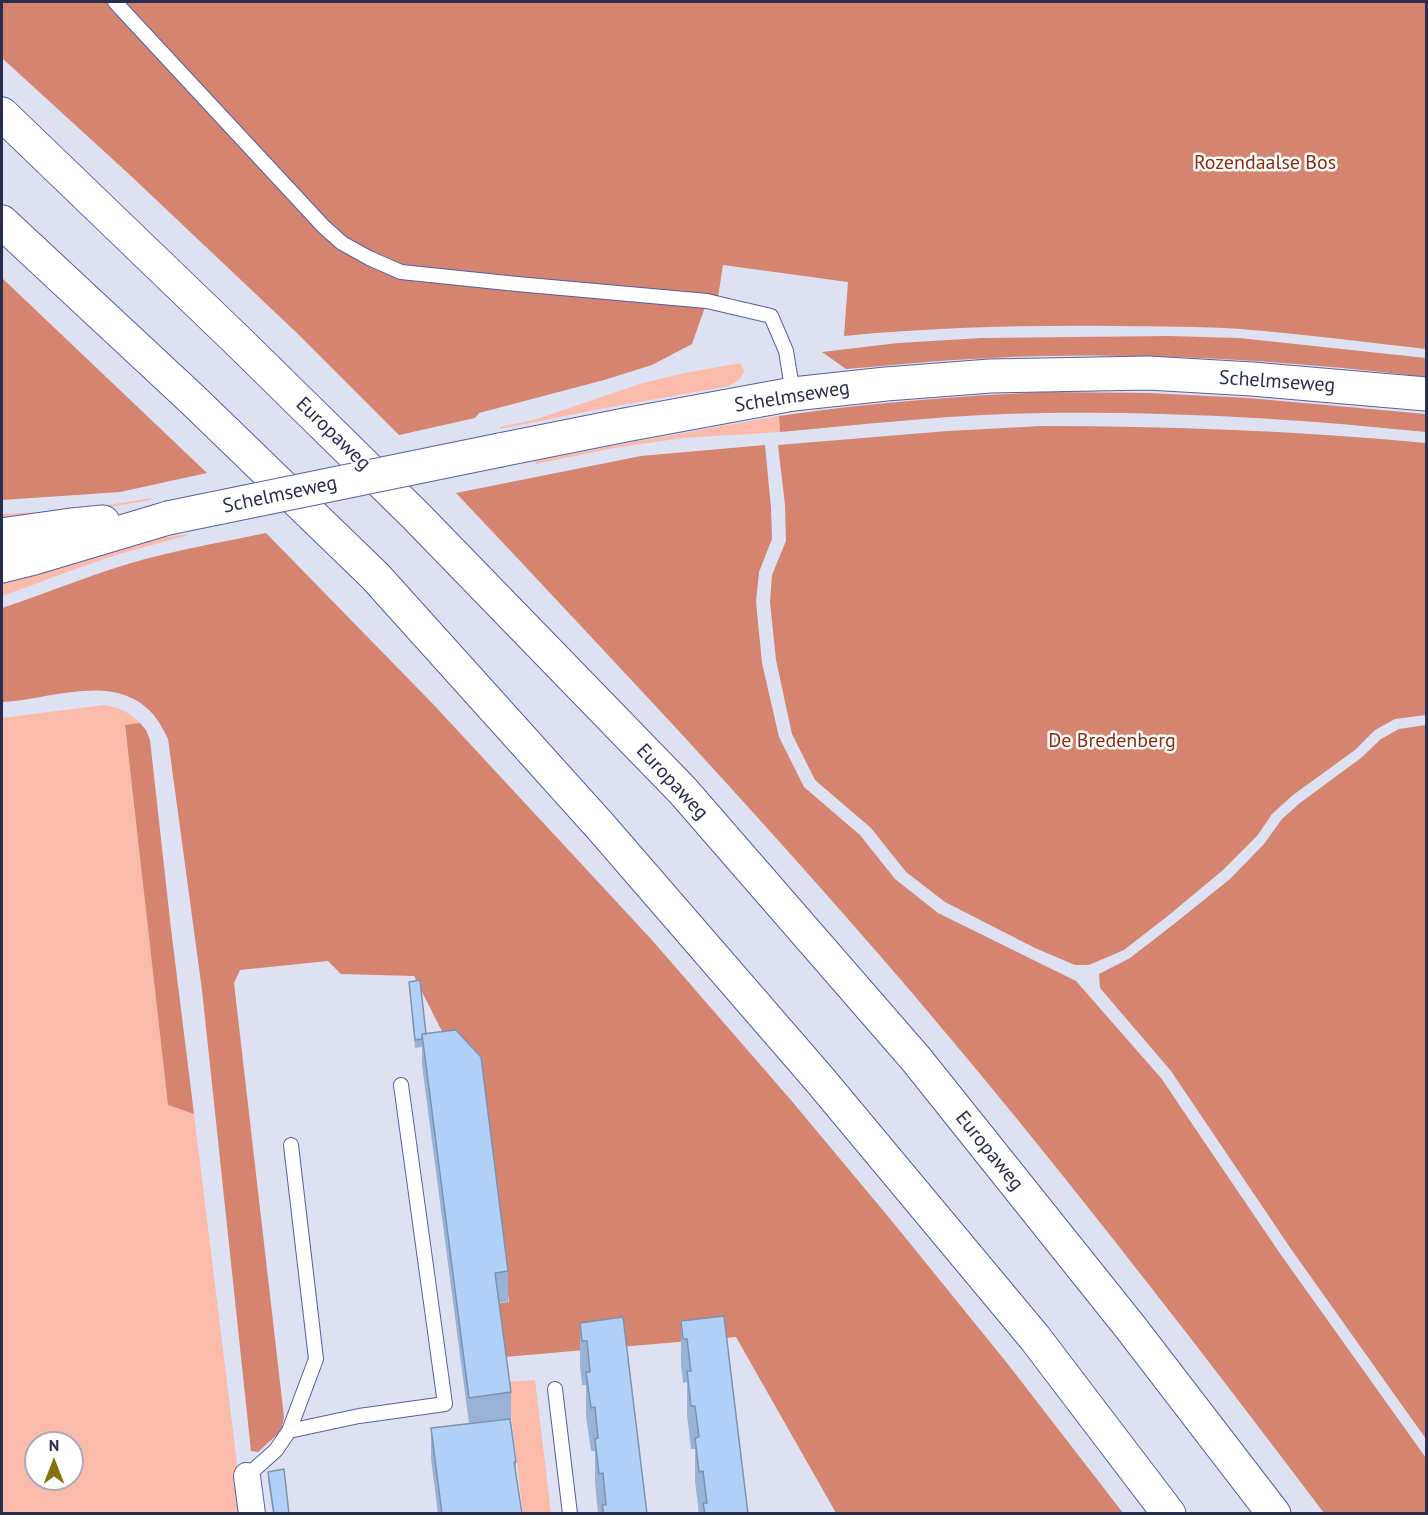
<!DOCTYPE html>
<html>
<head>
<meta charset="utf-8">
<style>
  body { margin:0 }
  #map { position:relative; width:1428px; height:1515px; overflow:hidden; background:#dde1f1; font-family:"PT Sans",sans-serif }
  canvas { display:block }
  .frame { position:absolute; inset:0; border:3px solid #292e4c; pointer-events:none }
  .north { position:absolute; left:24px; top:1431px; width:60px; height:60px; box-sizing:border-box; background:#fff; border:2px solid #a9abb7; border-radius:50%; rotate:0deg; font-size:16px; font-weight:700; line-height:24px; text-align:center; color:#292e4c }
  .north::after { content:''; display:block; margin:auto; width:21px; height:27px; background:#867111; clip-path:polygon(50% 0,100% 100%,50% 72%,0 100%) }
</style>
</head>
<body>
<div id="map">
<canvas width="1428" height="1515"></canvas>
<div class="frame"></div>
<div class="north">N</div>
</div>
<script>
const c = document.querySelector('canvas').getContext('2d');
c.lineJoin = 'round';
function fillPath(path, color) { c.fillStyle = color; c.fill(path, 'evenodd'); }
function trace(path, color, width, dash) { c.strokeStyle = color; c.lineWidth = width; c.lineCap = dash ? 'butt' : 'round'; c.setLineDash(dash || []); c.stroke(path); }
function write(font, color, halo, rows, align = 'center') {
  c.font = font + ' "PT Sans",sans-serif'; c.lineWidth = 5; c.setLineDash([]); c.textBaseline = 'middle'; c.strokeStyle = halo; c.fillStyle = color; for (const [text, x, y, turn = 0] of rows) {
    c.save(); c.translate(x, y); c.rotate((+turn || 0) * Math.PI / 180); c.textAlign = isNaN(turn) ? turn : align; if (halo) c.strokeText(text, 0, 0); c.fillText(text, 0, 0); c.restore();
  }
}
fillPath(new Path2D(`
  M740,363L744,371L740,379L729,386L600,409L500,429V427L537,419L643,383L685,373Z
  M779,416L780,432L682,438L608,449L536,464L535,461L637,441Z
  M151,498V500L2,525V514L78,510Z
  M188,534L189,535C156,544 122,552 90,564C60,574 31,586 2,596V576L147,540Z
  M104,705C121,708 127,711 140,723L125,726L168,1104L194,1114L243,1513H2V718ZM36,1443H72V1479H36Z
  M535,1380L551,1513H523L507,1382Z`), '#fbbbaa');
fillPath(new Path2D(`
  M2,2H106L319,231L338,248L365,264L399,277L705,307L692,344L652,365L604,380L479,413L475,418L399,435L298,334L131,176L2,58Z
  M124,2H1426V349C1365,342 1303,334 1240,329C1200,326 1158,327 1117,326C1026,325 935,327 844,336L848,282L723,265L718,297L518,278L402,265L373,253L348,239L331,224Z
  M2,278L207,473L120,492L2,500Z
  M1168,336L1239,338L1426,358V377C1282,360 1136,351 991,358C942,360 894,365 846,369L822,352L898,343L982,338Z
  M1046,392L1149,393L1248,398L1426,414V432C1300,419 1172,411 1044,413C956,414 868,424 780,432L779,416C867,403 956,396 1046,392Z
  M1042,426C1170,426 1298,431 1426,443V715L1395,719L1375,730L1355,750L1293,795L1272,814L1257,836L1223,870L1169,915L1124,950L1089,965H1075L1035,948L945,902L906,872L871,828L815,780L792,734L776,660L770,602L772,575L786,541L785,505L778,445L948,431Z
  M765,445L771,508L772,539L759,572L756,602L762,663L779,737L804,787L860,835L895,879L938,913L1076,981L1161,1078L1281,1255L1426,1458V1513H1324C1209,1361 1093,1210 971,1063C808,866 632,680 456,493L641,456Z
  M266,533L432,703L651,939L790,1099L891,1220L1007,1363L1123,1513H836L736,1337L504,1357L496,1304L509,1302L482,1088L457,1061L414,976L341,974L328,961L240,970L234,983L284,1417L281,1431L258,1452L251,1451L202,990L168,739C163,729 158,719 150,711C112,672 48,700 2,702V608C51,592 99,571 149,558C188,548 227,541 266,533Z
  M140,723L146,730L150,740L171,929L194,1114L168,1105L125,725Z
  M1426,725V1439L1291,1249L1171,1071L1100,988L1099,974L1130,958L1174,924L1230,879L1264,844L1282,819L1300,803L1361,758L1381,739L1399,729Z`), '#d4846f');
const lane = new Path2D(`
  M115,2L324,227L342,243L369,258L401,272L517,284L707,301L771,316L786,351L793,394
  M555,1389L570,1514
  M289,1431L316,1359L291,1145
  M247,1476L276,1450L289,1431L359,1416L445,1404L401,1085`);
const street = new Path2D(`
  M247,1476L252,1514`);
const secondary = new Path2D(`
  M500,450L625,425L793,394L886,384L990,376L1148,373L1252,379L1426,394
  M2,535L71,525L103,522
  M2,566L34,558L168,518`);
const highway = new Path2D(`
  M2,114L240,343L416,516L683,791L916,1059L1131,1328L1274,1514
  M2,222L193,400L375,576L601,827L820,1080L1035,1338L1169,1514`);
trace(lane, '#555fa4', 16);
trace(street, '#555fa4', 28);
trace(secondary, '#555fa4', 35);
trace(highway, '#555fa4', 35);
trace(lane, '#fff', 14);
trace(street, '#fff', 26);
trace(secondary, '#fff', 33);
trace(highway, '#fff', 33);
const secondaryBridge = new Path2D(`
  M168,518L500,450`);
trace(secondaryBridge, '#555fa4', 35, []);
trace(secondaryBridge, '#fff', 33);
fillPath(new Path2D(`
  M409,982L426,1034L508,1271V1302L499,1303L511,1392V1421L516,1462V1471L522,1514H438L431,1459V1428L469,1424L422,1065V1047L415,1048Z
  M681,1321L748,1514H699L695,1481V1449H691L687,1415V1382L683,1383L681,1365Z
  M580,1323L647,1514H598L595,1482V1451H591L586,1416V1385H582L580,1366Z
  M268,1472L289,1514H273L268,1480Z`), '#98b3d5');
const building = new Path2D(`
  M420,980L426,1034H422V1039L415,1040L409,982Z
  M456,1030L481,1057L508,1271L495,1273L511,1392L469,1398L422,1034Z
  M724,1316L748,1514H705L703,1503H707L703,1471L699,1472L695,1438L699,1437L695,1406H691L687,1371H691L687,1339H683L681,1321Z
  M623,1317L647,1514H604L602,1505H606L603,1473L599,1474L595,1439L598,1438L595,1407L591,1408L586,1372H590L587,1341H582L580,1323Z
  M510,1419L516,1462H514L522,1514H442L431,1428Z
  M284,1469L289,1514H274L268,1472Z`);
fillPath(building, '#b1d0f8');
trace(building, '#7c92ae', 1.5);
write('20px', '#892a11', '#fff', [
  ["Rozendaalse Bos",1265,163],
  ["De Bredenberg",1112,741]
]);
write('20px', '#292e4c', '#fff', [
  ["Schelmseweg",1277,382,4],
  ["Schelmseweg",792,397,-9],
  ["Europaweg",333,434,44],
  ["Schelmseweg",280,495,-12],
  ["Europaweg",672,782,47],
  ["Europaweg",989,1151,51]
]);
</script>
</body>
</html>
